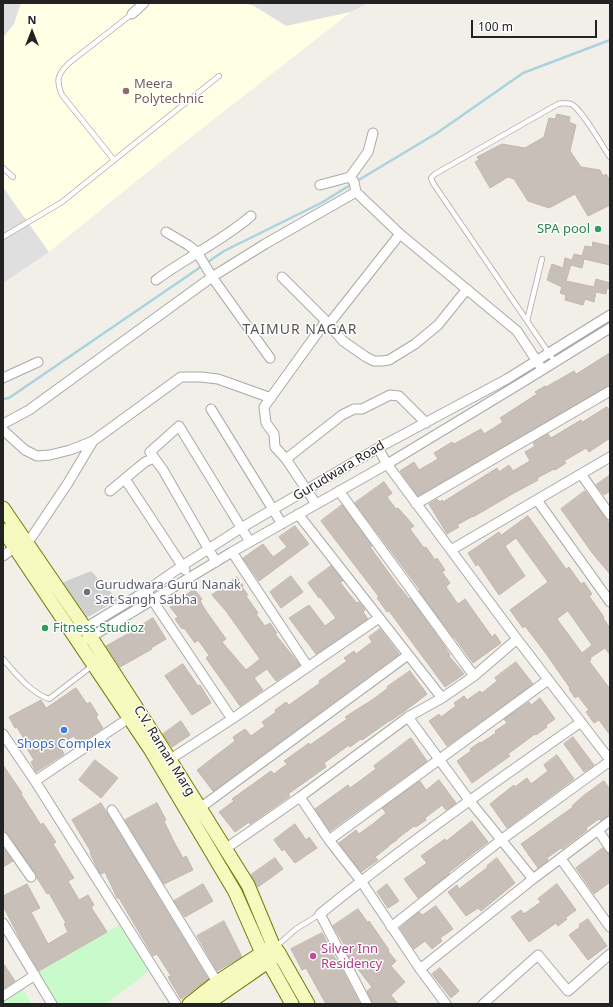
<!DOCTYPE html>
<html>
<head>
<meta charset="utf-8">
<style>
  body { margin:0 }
  #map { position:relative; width:613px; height:1007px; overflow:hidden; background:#f2efe9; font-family:"Noto Sans",sans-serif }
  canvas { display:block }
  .frame { position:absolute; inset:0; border:4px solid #222; pointer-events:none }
  .north { position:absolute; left:12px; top:12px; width:40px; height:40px; -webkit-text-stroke:3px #fff; paint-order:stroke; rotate:0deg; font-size:11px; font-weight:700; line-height:16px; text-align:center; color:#222 }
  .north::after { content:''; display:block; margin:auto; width:14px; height:18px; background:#222; clip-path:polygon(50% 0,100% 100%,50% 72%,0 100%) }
  .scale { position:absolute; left:471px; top:20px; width:126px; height:18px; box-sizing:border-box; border:2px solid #222; border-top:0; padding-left:5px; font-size:12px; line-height:14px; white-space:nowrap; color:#222; -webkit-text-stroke:3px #fff; paint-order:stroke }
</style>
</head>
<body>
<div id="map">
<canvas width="613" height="1007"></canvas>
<div class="frame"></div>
<div class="north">N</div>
<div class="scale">100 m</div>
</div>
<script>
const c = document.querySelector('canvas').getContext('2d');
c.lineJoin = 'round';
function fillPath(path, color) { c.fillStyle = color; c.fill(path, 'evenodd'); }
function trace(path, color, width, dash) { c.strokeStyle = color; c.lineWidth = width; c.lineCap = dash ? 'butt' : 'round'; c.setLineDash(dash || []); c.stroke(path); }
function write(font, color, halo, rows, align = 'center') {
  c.font = font + ' "Noto Sans",sans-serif'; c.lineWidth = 3; c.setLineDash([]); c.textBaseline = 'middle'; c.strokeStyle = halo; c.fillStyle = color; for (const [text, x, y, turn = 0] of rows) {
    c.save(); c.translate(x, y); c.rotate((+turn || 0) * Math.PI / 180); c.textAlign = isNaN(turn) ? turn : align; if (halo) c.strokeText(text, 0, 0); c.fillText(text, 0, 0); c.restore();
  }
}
fillPath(new Path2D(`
  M3,3H21L14,24L3,38Z
  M245,3H368L351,12L286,26L254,6Z
  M3,187L49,252L3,283Z`), '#e0dfdf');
fillPath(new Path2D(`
  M21,3H245L254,6L286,26L351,12L181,145L49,252L3,187V38L14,24Z`), '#ffffe5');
fillPath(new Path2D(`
  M91,571L118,600L79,622L59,584Z`), '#d0d0d0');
fillPath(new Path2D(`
  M119,925L148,970L141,978L105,1004H52L34,975Z
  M22,988L32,1004H3V999Z`), '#c8facc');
trace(new Path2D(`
  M357,181L437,133L523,73L610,40
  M3,399L9,398L224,251L321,203L352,184`), '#aad3df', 2.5);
const building = new Path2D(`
  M557,114L570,117L569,122L576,125L570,151L581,167L600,170L603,176L606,174L610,180V205L588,216L575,194L549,208L528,201L514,179L508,177L490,188L475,162L479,160L477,157L502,144L525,148L544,137L549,118L555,119Z
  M593,242L610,246V265L584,259L582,268L571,265V264L566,281L594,287L596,279L610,283V289L607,288L606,294L596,292L594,302L585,299L583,305L565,300L566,295L560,293L562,287L547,280L548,277L553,278L548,276L552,264L563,268L565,258L572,260L574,254L582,256L585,246L592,247Z
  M610,353V385L418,496L400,471L414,462L419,470L438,459L434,453L452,442L454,444L481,429L484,434L503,422L500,418L537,394L535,392L545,386L546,387L574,371L576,374Z
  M607,407L610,411V438L589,452L586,448L564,461L566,463L555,470L554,469L537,478L538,480L529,485L514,493L473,517V516L457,525L459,527L447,534L429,504L437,499L440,502L442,500L443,502L497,468L499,472L509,465L513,471L530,461L525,452L535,446L533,443L548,434L551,438L581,420L582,422Z
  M610,475V491L604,495L596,485Z
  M384,482L392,493L387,497L396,509L398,508L414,526L410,529L424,548L426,547L435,560L437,558L445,570L442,572L450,583L446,587L458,604L465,599L492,637L495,634L501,643L473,663L454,637H453L419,591L420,590L355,503Z
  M585,491L610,524V574L593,554L561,509Z
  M342,505L372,546L370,547L397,584L409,599L410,598L443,644L450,655L449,656L464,674L445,687L389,611L387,612L377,598L379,597L321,521Z
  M528,516L566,569L569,567L581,584L584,582L592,594L589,596L604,617L603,618L610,628V655L605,648L590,658L591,660L589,661L610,689V735L599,720L594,723L586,712L589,710L578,696L575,698L569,689L570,688L547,655L525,626L523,628L510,610L548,582L516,538L505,546L525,576L499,595L478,564L476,566L468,553L499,532L501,535ZM568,611L592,645L582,653L557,619Z
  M295,526L309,544L259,581L243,558L263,544L273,557L287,547L279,537Z
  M331,566L343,581L340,582L350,595L357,603L359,602L365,610L363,612L368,619L316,654L289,618L309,605L325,626L336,618L320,597L319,598L308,583Z
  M291,576L303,592L281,608L270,592Z
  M237,577L243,585L242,587L248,595L246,596L258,613L256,614L265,626L270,623L277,633L275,634L300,665L276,681L267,669L254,678L263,690L240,706L206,658L209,655L198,640L195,643L184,628L182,629L175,619L178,617L170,607L194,589L202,599L200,601L206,611L226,639L222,642L246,670L260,659L226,611L212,595Z
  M153,618L166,639L151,648L152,649L120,667L106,646L142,626V625Z
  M380,629L399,654L213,791L197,770L235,741L233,737L245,729L251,736L265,726L262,722L276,712L275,710L286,702L289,705L320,683L319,681L347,661L344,658L354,651L356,654L372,642L369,637Z
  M516,662L533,684L447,746L429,721L439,714L441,717L456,706L454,703L464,696L467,700L480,691L482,693L497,681L495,678Z
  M183,664L198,686L200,685L211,703L192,715L165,676Z
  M410,671L427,694L405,711L390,721H389L362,740L361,739L350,747L349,745L324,763L326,767L288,794L290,796L250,824L249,822L235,832L219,812L234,801L232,799L271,771L274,774L287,764L284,761L309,743L310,745L347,719L345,717L372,700L388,688L387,687Z
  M76,688L87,704L90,702L98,715L96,717L103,728L79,744L74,736L59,744L64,754L36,772L31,762L34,760L26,747L28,746L17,727L15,728L9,717L41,700L46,708Z
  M540,698L555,719L546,725L547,727L536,735L535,734L508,754L510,756L472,783L457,761L471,751L470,749L480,742L481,743L496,733L495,731L507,723L504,719L529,702L531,705Z
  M181,721L190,735L172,747L163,734Z
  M573,737L594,765L584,772L564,744Z
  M411,738L427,761L330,831L315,809L348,785L350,788L376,769L374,766Z
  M557,755L574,779L507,828L490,804L514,785L515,787L527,778L531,784L548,771L544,765Z
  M95,760L118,778L101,798L79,780Z
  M3,765L22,793L21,794L41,825L43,823L56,842L53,844L74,878L68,881L79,900L88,895L94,905L91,907L107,932L39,971L21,941L3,906V896L27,884L40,908L31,912L48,944L68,932L64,924L66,923L49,893L47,894L37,878L36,874L3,828Z
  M439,780L456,803L446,810L442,805L425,818L426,820L416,827L414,826L397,839V840L388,846V847L375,857L378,860L361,872L339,843L356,830L359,834L374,823L386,813L382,808L420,781L426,790Z
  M604,781L610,789V815L601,821L599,819L586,828L587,830L562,849L561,848L547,858L548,860L538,868L521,844L573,807L572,806L583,796Z
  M101,803L208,979L181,999L168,977L171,976L157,954L153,956L119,898H117L105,872L101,874L99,872L90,853L91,852L72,820Z
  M157,803L166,820L164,821L173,840L183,858L186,856L193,870L164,884L125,820Z
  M472,821L488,842L448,873L449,874L418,898L404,879L427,863L421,856L445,839L446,841Z
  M295,824L306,840L309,837L317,848L295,863L284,849L282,851L274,840Z
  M603,848L607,853L610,854V882L594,894L576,868Z
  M5,850L13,861L3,867V851Z
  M275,858L283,869L258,887L251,875Z
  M497,858L515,883L481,911L478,908L466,916L448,892L457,885L459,889L488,867L487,866Z
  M203,884L213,901L185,917L174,901Z
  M387,884L399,901L388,908L377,892Z
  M557,884L576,910L565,918L567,919L558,926L556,923L529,942L511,917L521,910L524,914L541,902L538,899Z
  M436,906L453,929L440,938L442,941L432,949L425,941L414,949L400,928L419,912L422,915Z
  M358,909L368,923L369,921L389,950L388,951L396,961L391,966L405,982L391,995L398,1004H373L367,991L372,987L350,959L348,955L350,954L333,926Z
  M588,919L607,946L588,960L569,935L580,927L579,925Z
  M224,921L242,957L217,971L197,936Z
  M322,933L336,960H337L360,1004H326L306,968L302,970L291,949Z
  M3,963L15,981L3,989Z
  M440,968L459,991L451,998L432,974Z`);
fillPath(building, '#c7bfb8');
trace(building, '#c4b6ab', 1);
const lane = new Path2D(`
  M114,160L62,95C56,80 57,75 69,63L132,14
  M3,168L13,177
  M3,237L62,202L219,76
  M527,321L542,259
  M555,362L433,183L431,178L435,174L558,104C562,103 567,103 571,104C582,109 602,146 610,157
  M3,659C16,674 30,692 49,699L92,666
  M275,945L280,943L296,929L320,914`);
const street = new Path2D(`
  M132,14L144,3
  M350,177L354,182L356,192L400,234L517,331L540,366
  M320,185L350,177L368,152L373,133
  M166,232L188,245L197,252L212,277L270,358
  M282,277L326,321L343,341L366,357L374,361H382L389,360L415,344L438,325L467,289
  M156,280C187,257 222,241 251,216
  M329,324L400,234
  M3,378L38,362
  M211,409L282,524
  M3,424L29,410L212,277L265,244L356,192
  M3,430L25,450L37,456L50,455L70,450L93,441L181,377H201L218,379L271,398
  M378,448L387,464L517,639L610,760
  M286,459L342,415L354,409H362L390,395L399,396L426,423
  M581,474L610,515
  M125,479L185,570
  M110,491L145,462L154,458
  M339,491L474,676
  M537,500L610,602
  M316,504L286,459L275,447L274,434L266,423L264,407L326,321
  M416,504L610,391
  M298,514L442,698
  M27,544L68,483L93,441
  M451,550L610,457
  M232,552L308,667
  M3,556L15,547
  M216,562L163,470L150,452L179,426L250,542
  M149,595L232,719
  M72,634L85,628L146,591L182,566L241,528L378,448L507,379L610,315
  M86,640L232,552L389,463L526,380L610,328
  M408,717L469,800L533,879
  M3,734L35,781L176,1004
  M169,760L232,719L379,618
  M35,781L129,718
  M300,797L329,840L361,881L420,969L446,1004
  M200,808L408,655
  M112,810L217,982
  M598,830L610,848
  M3,837L31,877
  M329,840L548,680
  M225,849L300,797L408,717L442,698L474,676L517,639
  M561,859L610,927
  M3,923L52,1004
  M391,927L501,840L610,761
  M420,969L533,879L610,821
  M3,996L35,975
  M367,1004L320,914C404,846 492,784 581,722
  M483,1004L538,955L568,991L610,954`);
const secondary = new Path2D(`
  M3,508L85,628L162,747L248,885L273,945L279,953L308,1004
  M3,530L150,749L235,892L262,953L268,961L292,1004
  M189,1004L217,982L268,949
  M207,1004L275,957`);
trace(lane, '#a9a9a9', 6);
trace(street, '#a9a9a9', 11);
trace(secondary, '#707d05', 15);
trace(lane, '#fff', 4.5);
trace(street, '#fff', 9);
trace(secondary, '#f7fabf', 13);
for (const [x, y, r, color] of [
  [126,91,4,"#8d6e63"],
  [598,229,4,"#2e9e5b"],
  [87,592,4,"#6b7280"],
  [45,628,4,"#2e9e5b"],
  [64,730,4,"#3f7fe0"],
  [313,956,4,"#d1479c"]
]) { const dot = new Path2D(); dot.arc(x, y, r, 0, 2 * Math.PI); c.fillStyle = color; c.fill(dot); trace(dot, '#fff', 1.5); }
write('13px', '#785e54', '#fff', [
  ["Meera",134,84],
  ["Polytechnic",134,99]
], 'left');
write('13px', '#27864d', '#fff', [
  ["SPA pool",590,229],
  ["Fitness Studioz",53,628,"left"]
], 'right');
write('13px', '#222', '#fff', [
  ["Gurudwara Road",339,471,-31],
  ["C.V. Raman Marg",164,751,58]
]);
write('13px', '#5b616d', '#fff', [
  ["Gurudwara Guru Nanak",95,585],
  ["Sat Sangh Sabha",95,600]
], 'left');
write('13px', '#366cbe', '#fff', [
  ["Shops Complex",64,744]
]);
write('13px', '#b23c85', '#fff', [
  ["Silver Inn",321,949],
  ["Residency",321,964]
], 'left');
c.letterSpacing = '1px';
write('14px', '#555', '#fff', [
  ["TAIMUR NAGAR",300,330]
]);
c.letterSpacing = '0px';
</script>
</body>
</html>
